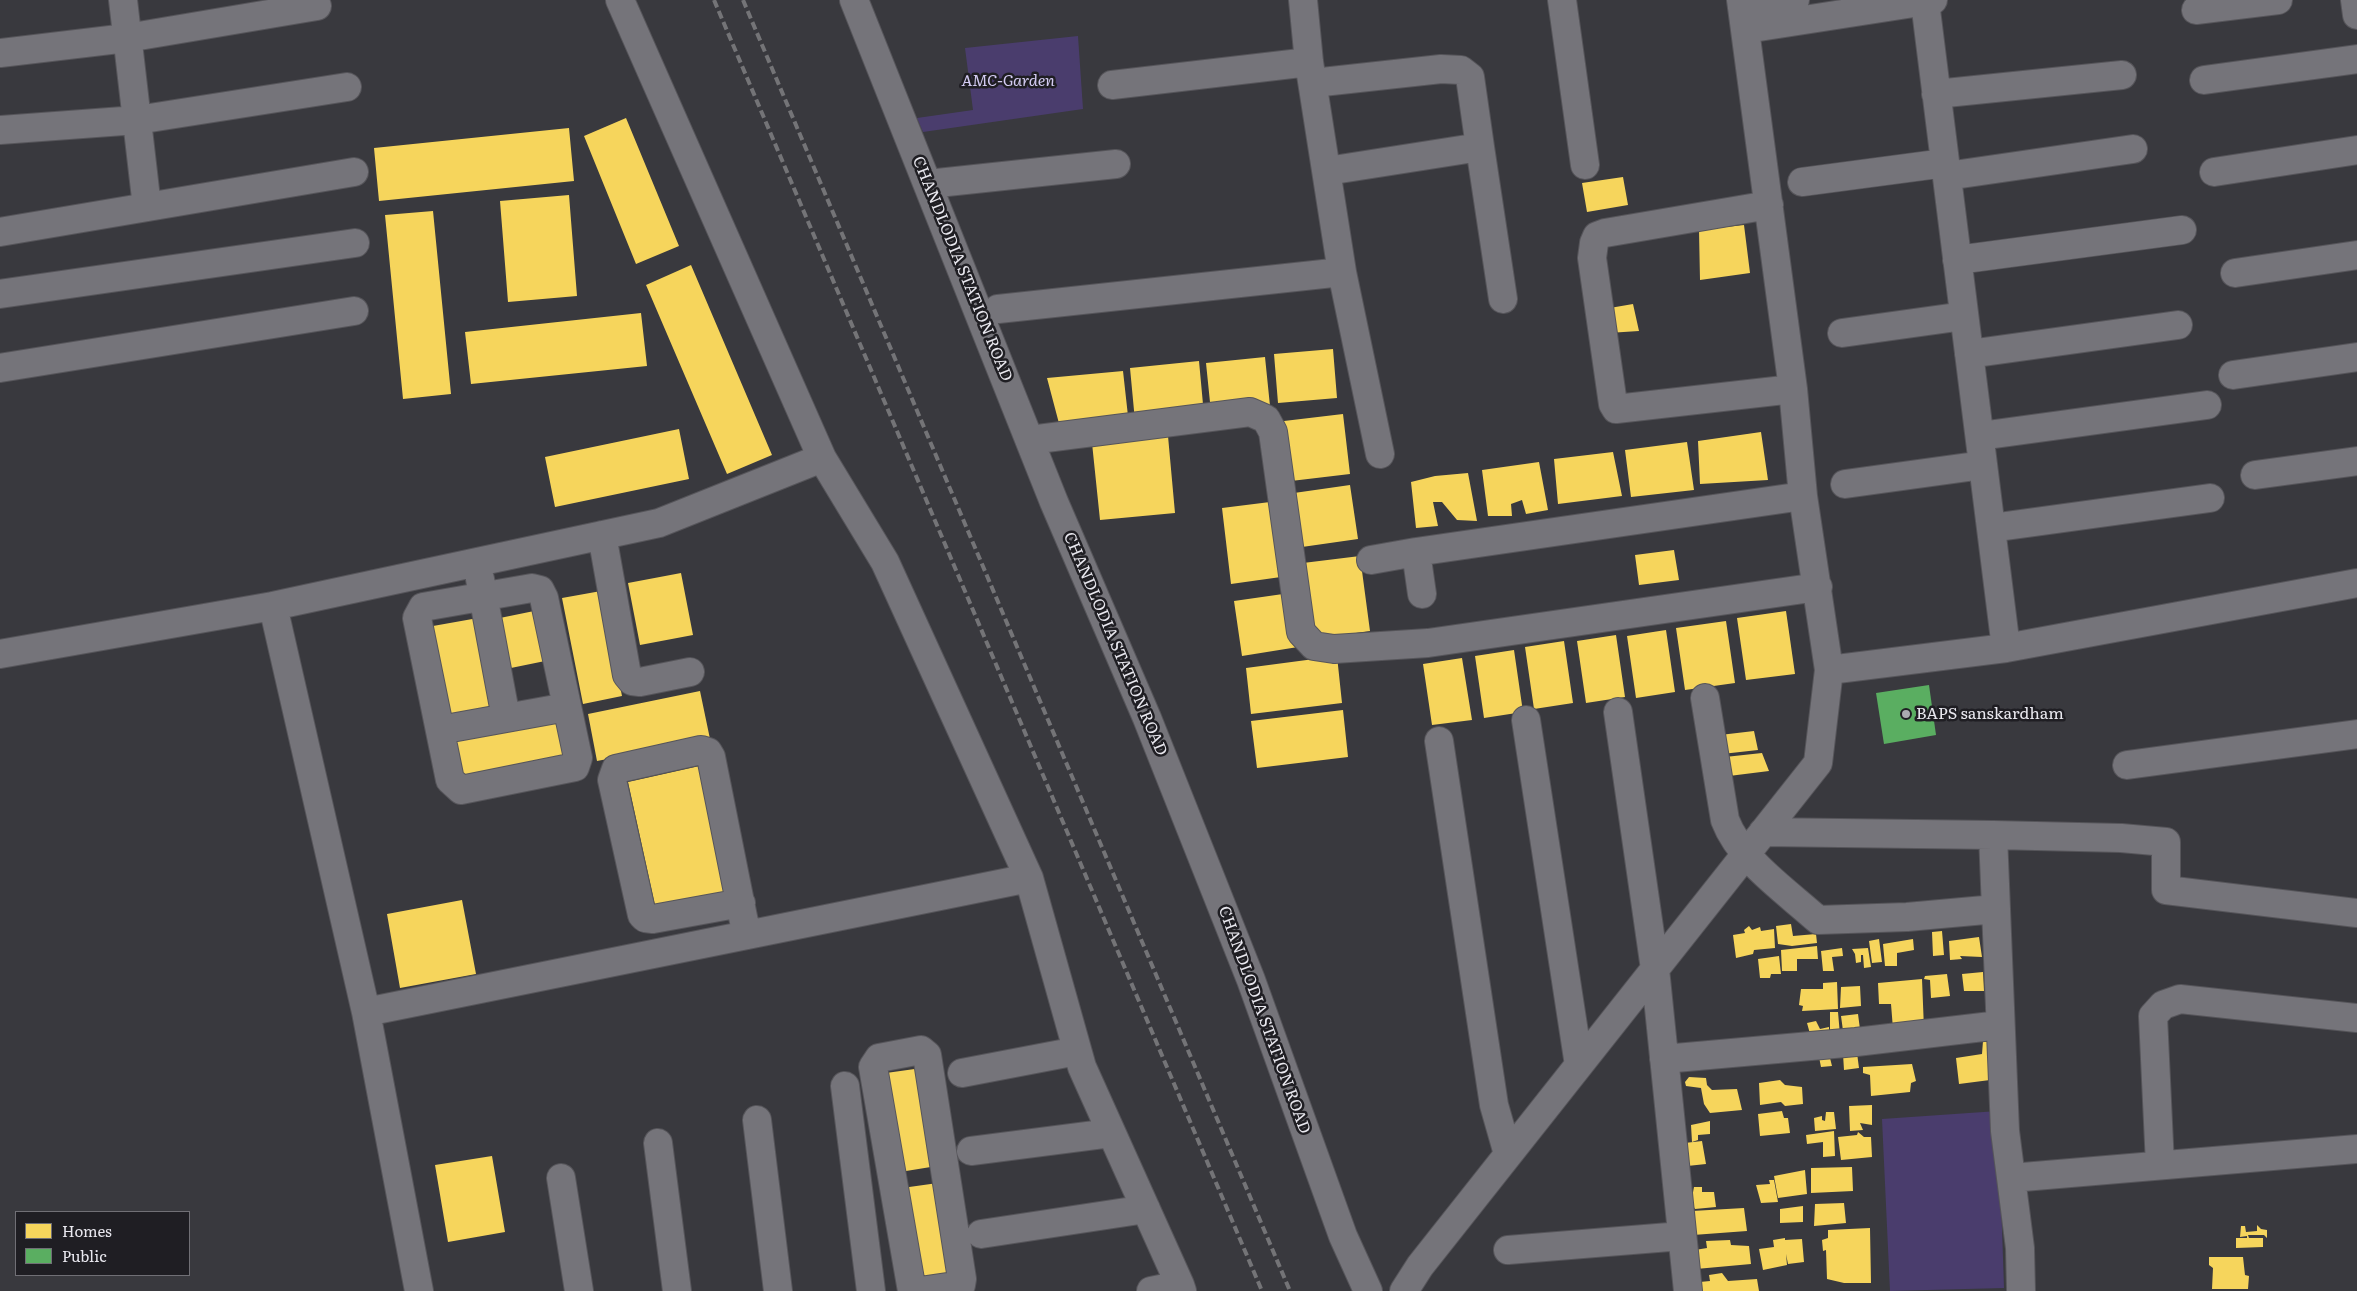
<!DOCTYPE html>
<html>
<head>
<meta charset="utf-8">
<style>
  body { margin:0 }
  #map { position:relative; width:2357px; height:1291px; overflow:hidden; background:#39393e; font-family:Literata,serif }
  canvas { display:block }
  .legend { position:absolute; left:15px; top:1211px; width:175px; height:65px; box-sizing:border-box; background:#1f1e23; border:1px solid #706f75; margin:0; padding:6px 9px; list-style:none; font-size:15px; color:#e9e8ef }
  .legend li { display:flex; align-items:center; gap:10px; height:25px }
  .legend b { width:25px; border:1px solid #706f75 }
</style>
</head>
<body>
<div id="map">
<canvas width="2357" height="1291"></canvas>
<ul class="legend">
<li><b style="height:14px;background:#f6d55c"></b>Homes</li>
<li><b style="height:14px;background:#5aae61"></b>Public</li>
</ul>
</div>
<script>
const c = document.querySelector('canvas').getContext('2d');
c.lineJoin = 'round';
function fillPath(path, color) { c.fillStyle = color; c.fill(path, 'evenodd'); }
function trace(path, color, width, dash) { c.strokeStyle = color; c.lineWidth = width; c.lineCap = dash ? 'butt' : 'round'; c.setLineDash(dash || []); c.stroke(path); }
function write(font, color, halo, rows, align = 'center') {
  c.font = font + ' Literata,serif'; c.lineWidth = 5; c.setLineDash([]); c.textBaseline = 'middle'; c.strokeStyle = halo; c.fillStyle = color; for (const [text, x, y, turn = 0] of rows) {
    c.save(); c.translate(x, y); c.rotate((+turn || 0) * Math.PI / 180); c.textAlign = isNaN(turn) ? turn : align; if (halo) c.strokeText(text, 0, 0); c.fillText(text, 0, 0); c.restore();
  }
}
fillPath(new Path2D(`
  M1078,36L1083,109L923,132L917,118L973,110L965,48Z
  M1998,1111L2004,1288L1890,1291L1882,1119Z`), '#4a3d6d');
fillPath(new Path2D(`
  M626,118L679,246L636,264L584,136Z
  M569,128L574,181L379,201L374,148Z
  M1623,177L1628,205L1587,212L1582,183Z
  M569,195L577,296L508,302L500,201Z
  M433,211L451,394L403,399L385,215Z
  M1744,225L1750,273L1700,280L1699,230Z
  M691,265L772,455L727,474L646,285Z
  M1633,304L1639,331L1608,333L1604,309Z
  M641,313L647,366L471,384L465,332Z
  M1333,349L1337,398L1278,403L1274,354Z
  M1265,357L1270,406L1211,412L1206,363Z
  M1199,361L1204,415L1135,421L1130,368Z
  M1123,371L1129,425L1061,431L1047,378Z
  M1343,414L1350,474L1291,481L1284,421Z
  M679,429L689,479L555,507L545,457Z
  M1761,432L1768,480L1700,484L1698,441Z
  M1168,436L1175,513L1100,520L1092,443Z
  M1687,442L1694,490L1631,497L1625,450Z
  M1613,452L1622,496L1558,504L1554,459Z
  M1539,462L1548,510L1526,514L1522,500L1511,504L1512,516H1488L1482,470Z
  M1468,473L1477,521L1457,520L1442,502H1433L1438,526L1416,528L1411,482L1435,476Z
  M1350,485L1358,539L1302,547L1294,493Z
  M1278,501L1288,576L1231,584L1222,508Z
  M1674,550L1679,580L1639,585L1635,555Z
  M1360,556L1370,631L1313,639L1303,563Z
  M681,573L693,635L640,645L628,583Z
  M601,591L622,696L583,704L562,598Z
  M1290,593L1298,647L1242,656L1234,601Z
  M539,610L550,660L506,669L495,619Z
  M1786,611L1795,674L1746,680L1737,618Z
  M478,618L495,715L451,723L433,626Z
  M1726,621L1735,683L1685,690L1676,628Z
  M1666,630L1675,692L1636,698L1627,636Z
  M1616,635L1625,697L1586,703L1577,641Z
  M1564,641L1573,703L1534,709L1525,647Z
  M1514,650L1523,712L1484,718L1475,656Z
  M1337,656L1342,703L1251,714L1246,668Z
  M1462,658L1472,720L1432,725L1423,664Z
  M700,691L710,739L597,761L588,714Z
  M1343,710L1348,757L1257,768L1251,721Z
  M563,714L572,761L460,784L451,736Z
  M1754,731L1758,750L1722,754L1720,735Z
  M1762,753L1769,771L1729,776L1725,757Z
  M704,765L729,897L656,910L628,782Z
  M462,900L476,974L400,988L387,914Z
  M1791,924L1793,936L1816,934L1817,943L1792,946L1778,944L1776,926Z
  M1749,926L1752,930L1760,927L1761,931L1774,929L1775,948L1754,950L1753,954L1736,958L1733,935L1745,933L1744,930Z
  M1942,931L1944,955L1933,956L1932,932Z
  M1979,937L1982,957L1960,956L1962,959L1950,960L1949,941Z
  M1879,939L1882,962L1872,963L1869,941Z
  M1913,939L1914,950L1897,953V966H1885L1883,944Z
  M1817,946L1818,959H1797V971H1782L1781,950Z
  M1842,948L1843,956L1832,957L1834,971H1823L1821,951Z
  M1868,948L1871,967L1864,968L1863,955H1861V962L1856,963L1855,954L1852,949Z
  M1779,956L1781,974H1771L1770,978H1760L1758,959Z
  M1983,972L1984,991H1964L1962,974Z
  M1947,974L1950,996L1931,998L1930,980L1924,979L1925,976Z
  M1922,979L1924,1029H1893L1891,1004H1879L1878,983Z
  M1837,982L1838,1009L1802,1011L1803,1006L1799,1005L1801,989H1823V983Z
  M1860,986L1861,1006L1840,1008L1841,987Z
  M1830,1012H1838L1840,1035L1830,1036Z
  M1858,1014L1861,1037L1844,1038L1841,1016Z
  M1816,1021L1820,1029L1829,1027V1040L1812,1041L1807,1023Z
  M1992,1038L1990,1080L1959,1084L1956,1058L1982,1054L1983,1041Z
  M1827,1046L1832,1066L1821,1067L1819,1057Z
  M1857,1053L1859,1068L1844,1070L1843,1054Z
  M1912,1064L1916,1081L1911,1083L1910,1092L1871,1096L1870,1075L1863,1073V1067Z
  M929,1067L943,1165L900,1172L886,1073Z
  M1689,1077L1706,1078L1707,1085L1712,1090L1737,1089L1742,1110L1710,1113L1704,1104L1701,1088L1686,1086L1685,1082Z
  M1780,1080L1785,1085L1802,1087L1803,1104L1785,1106L1781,1102L1760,1105L1759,1083Z
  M1872,1105V1125L1860,1123L1863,1130L1850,1131L1849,1106Z
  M1782,1111L1784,1118H1788L1790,1133L1760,1136L1758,1114Z
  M1826,1112H1834L1836,1129L1815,1131L1814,1118L1822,1116V1120L1825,1121Z
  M1710,1121V1134L1698,1135V1140L1692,1142L1691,1125Z
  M1834,1131L1835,1156L1823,1157V1142L1807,1144L1806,1135Z
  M1858,1132L1864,1137H1871L1872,1157L1841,1160L1838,1137L1857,1135Z
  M1702,1141L1706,1164L1678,1167L1676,1144Z
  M492,1156L505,1232L448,1242L435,1165Z
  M1852,1167L1853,1191L1811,1193V1168Z
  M1805,1170L1807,1194L1778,1198L1774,1176Z
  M1769,1180H1774L1778,1202L1761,1203L1756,1185L1770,1184Z
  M945,1182L959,1281L917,1287L902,1188Z
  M1694,1187H1702V1192H1714L1716,1207L1695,1209L1691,1203Z
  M1844,1203L1846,1223L1814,1226L1815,1204Z
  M1803,1206V1222L1780,1223V1209Z
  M1744,1208L1747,1231L1693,1235L1692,1211Z
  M2257,1225L2261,1229L2267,1230V1238L2264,1235H2248L2249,1238H2263V1247L2236,1248V1238H2247V1236L2240,1237L2241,1226H2245L2246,1232L2257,1231Z
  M1870,1228L1871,1283H1844L1827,1279L1826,1250L1823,1251L1822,1240L1828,1238V1230Z
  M1785,1238V1240L1802,1239L1804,1262L1788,1264L1786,1254L1787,1265L1763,1270L1759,1249L1774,1247L1773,1240Z
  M1730,1240L1731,1245L1749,1246L1751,1264L1696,1269L1695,1250L1707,1248L1706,1241Z
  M2209,1257H2243L2245,1275L2249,1276L2248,1289H2212L2213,1268L2209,1265Z
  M1722,1273L1728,1281L1757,1279L1759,1291H1701L1700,1282L1710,1281L1709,1275Z`), '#f6d55c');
fillPath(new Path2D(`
  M1929,685L1936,735L1884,744L1876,693Z`), '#5aae61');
const minor = new Path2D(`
  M123,0L147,207
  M620,0L822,458L885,562L1029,878L1082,1067L1180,1285
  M854,0L1054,502L1147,718L1251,980L1343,1236L1368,1291
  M1562,0L1585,165
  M2355,0L2357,15
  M1925,2L2006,648
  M1743,9L1795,0
  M2196,10L2278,0
  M1746,29L1933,0
  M0,53L127,38L317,6
  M2204,80L2357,59
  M1313,83L1441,69L1461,70L1470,77L1480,147
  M1112,85L1309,62
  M1936,94L2122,75
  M0,130L137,120L347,87
  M1327,171L1480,147L1503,299
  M2214,172L2357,150
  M1947,176L2133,149
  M1802,182L1945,163
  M928,184L1116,164
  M1769,205L1605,233L1597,236L1594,243L1592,258L1613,404L1616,409L1793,389
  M0,232L354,172
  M1957,260L2182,230
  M1342,272L1380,454
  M2235,273L2357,255
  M0,294L355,243
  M998,309L1342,272L1309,62L1303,0
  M1842,333L1964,316
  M1969,354L2178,325
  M0,368L354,311
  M2233,375L2357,357
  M1980,436L2207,405
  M1030,440L1250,412L1266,419L1273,432L1301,632L1314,646L1334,649L1428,643L1818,587
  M2255,475L2357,461
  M1845,484L1983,465
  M1991,528L2210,498
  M602,535L627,675L632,681L640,682L690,672
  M1371,560L1416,552
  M480,579L506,718
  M532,588L540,590L544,598L578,758L575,767L461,790L450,780L417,618L423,607Z
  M1422,594L1416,552L1803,496
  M273,606L366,1012L419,1291
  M0,654L273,606L659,523L822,458
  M1829,670L2006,648L2357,583
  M1705,698L1725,820C1740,860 1786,891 1818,920L1907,917L1996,909
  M1618,712L1655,969L1688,1291
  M1526,720L1579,1065
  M440,730L567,707
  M1439,741L1494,1105L1508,1154
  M2127,765L2357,734
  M1763,832L1993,835L2005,1131L2020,1248L2021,1291
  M1993,835L2121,838L2166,842V890L2357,913
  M741,903L653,919L645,918L642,915L612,780L616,769L701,750L708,752L711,757L743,917L747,935
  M366,1012L1029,878
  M1664,1059L1856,1042L2000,1025
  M962,1073L1077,1051
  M845,1086L871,1291
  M757,1120L778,1291
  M658,1143L677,1291
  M971,1151L1111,1133
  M2160,1165L2153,1016L2163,1005L2180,999L2357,1018
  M561,1178L579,1291
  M2011,1178L2357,1149
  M981,1234L1146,1209
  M1508,1250L1682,1236
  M912,1291L873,1067L879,1058L921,1050L927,1055L962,1279L961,1285L920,1291
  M1151,1291L1180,1285L1182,1291
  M1404,1291L1420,1266L1818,763L1829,670L1803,496L1793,389L1741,0`);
trace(minor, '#56555a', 30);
trace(minor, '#75747a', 28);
trace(new Path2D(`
  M714,0L1262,1291
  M743,0L1290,1291`), '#747477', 4, [8, 4]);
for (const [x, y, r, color] of [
  [1906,714,5,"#ababb1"]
]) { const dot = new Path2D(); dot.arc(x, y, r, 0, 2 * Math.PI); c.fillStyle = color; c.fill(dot); trace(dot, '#1f1e23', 2); }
write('italic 16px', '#d3cbf2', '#1f1e23', [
  ["AMC-Garden",1008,81]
]);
write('16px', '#e9e8ef', '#1f1e23', [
  ["CHANDLODIA STATION ROAD",962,269,68],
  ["CHANDLODIA STATION ROAD",1115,644,67],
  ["CHANDLODIA STATION ROAD",1264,1020,70]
]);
write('16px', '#e9e8ef', '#1f1e23', [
  ["BAPS sanskardham",1916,714]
], 'left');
</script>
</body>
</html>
